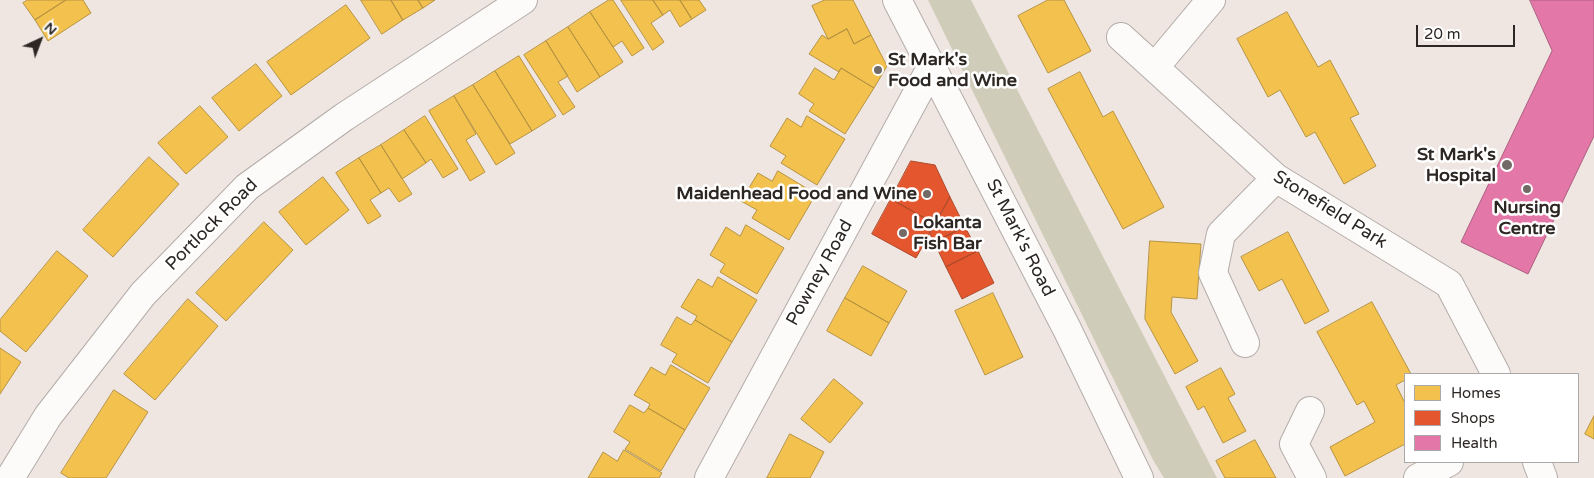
<!DOCTYPE html>
<html>
<head>
<meta charset="utf-8">
<style>
  body { margin:0 }
  #map { position:relative; width:1594px; height:478px; overflow:hidden; background:#efe6e1; font-family:"Varela Round",sans-serif }
  canvas { display:block }
  .legend { position:absolute; left:1404px; top:373px; width:175px; height:90px; box-sizing:border-box; background:#fff; border:1px solid #aba9a7; margin:0; padding:6px 9px; list-style:none; font-size:15px; color:#2d2724 }
  .legend li { display:flex; align-items:center; gap:10px; height:25px }
  .legend b { width:25px; border:1px solid #aba9a7 }
  .north { position:absolute; left:15px; top:15px; width:50px; height:50px; -webkit-text-stroke:4px #fff; paint-order:stroke; rotate:43deg; font-size:14px; font-weight:700; line-height:20px; text-align:center; color:#2d2724 }
  .north::after { content:''; display:block; margin:auto; width:18px; height:22px; background:#2d2724; clip-path:polygon(50% 0,100% 100%,50% 72%,0 100%) }
  .scale { position:absolute; left:1416px; top:25px; width:99px; height:22px; box-sizing:border-box; border:2px solid #2d2724; border-top:0; padding-left:6px; font-size:15px; line-height:18px; white-space:nowrap; color:#2d2724; -webkit-text-stroke:4px #fff; paint-order:stroke }
</style>
</head>
<body>
<div id="map">
<canvas width="1594" height="478"></canvas>
<ul class="legend">
<li><b style="height:14px;background:#f2c14e"></b>Homes</li>
<li><b style="height:14px;background:#e4572e"></b>Shops</li>
<li><b style="height:14px;background:#e377a8"></b>Health</li>
</ul>
<div class="north">N</div>
<div class="scale">20 m</div>
</div>
<script>
const c = document.querySelector('canvas').getContext('2d');
c.lineJoin = 'round';
function fillPath(path, color) { c.fillStyle = color; c.fill(path, 'evenodd'); }
function trace(path, color, width, dash) { c.strokeStyle = color; c.lineWidth = width; c.lineCap = dash ? 'butt' : 'round'; c.setLineDash(dash || []); c.stroke(path); }
function write(font, color, halo, rows, align = 'center') {
  c.font = font + ' "Varela Round",sans-serif'; c.lineWidth = 5; c.setLineDash([]); c.textBaseline = 'middle'; c.strokeStyle = halo; c.fillStyle = color; for (const [text, x, y, turn = 0] of rows) {
    c.save(); c.translate(x, y); c.rotate((+turn || 0) * Math.PI / 180); c.textAlign = isNaN(turn) ? turn : align; if (halo) c.strokeText(text, 0, 0); c.fillText(text, 0, 0); c.restore();
  }
}
fillPath(new Path2D(`
  M928,0H971L1217,478H1164L1153,460Z`), '#cfcdba');
const homes = new Path2D(`
  M28,0H66L35,20L23,3Z
  M66,0H83L91,13L48,41L35,20Z
  M361,0H391L403,20L382,34Z
  M391,0H418L423,8L403,20Z
  M418,0H435L423,8Z
  M609,0H613L644,48L632,56L622,41L613,47L590,12Z
  M621,0H653L663,15L651,23L664,42L653,50Z
  M653,0H680L692,19L680,27L670,10L663,15Z
  M680,0H699L706,10L692,19Z
  M825,0H853L871,35L854,44L847,29L828,39L812,6Z
  M1048,0H1064L1091,51L1048,73L1018,16Z
  M346,5L370,38L291,95L267,62Z
  M590,12L623,62L600,77L568,27Z
  M1287,12L1318,67L1330,60L1359,114L1350,118L1376,166L1344,184L1315,132L1306,137L1280,90L1268,97L1237,39Z
  M568,27L600,77L577,92L546,41Z
  M847,29L854,44L871,35L887,66L874,88L841,68L839,72L809,54L822,35L828,39Z
  M546,41L568,76L558,82L575,107L563,115L524,55Z
  M519,56L556,116L532,131L495,71Z
  M256,64L282,96L239,131L212,98Z
  M815,68L834,80L841,68L874,88L845,134L809,111L814,104L799,94Z
  M495,71L532,131L510,144L473,85Z
  M1080,72L1103,117L1113,111L1164,207L1123,229L1048,89Z
  M473,85L515,153L496,165L454,96Z
  M454,96L476,134L466,140L485,172L470,181L429,111Z
  M200,106L228,137L186,174L158,143Z
  M425,116L458,169L443,178L431,159L426,163L404,130Z
  M807,116L845,139L817,185L781,163L786,156L770,146L787,118L801,127Z
  M404,130L426,163L402,179L381,145Z
  M381,145L412,194L399,202L389,188L381,193L359,158Z
  M149,157L179,184L113,257L83,230Z
  M359,158L381,193L370,200L381,216L368,224L336,173Z
  M778,171L816,194L789,240L752,218L757,210L741,201L758,173L772,181Z
  M323,177L349,210L306,245L279,212Z
  M264,222L293,250L226,321L196,293Z
  M746,225L784,248L757,294L720,272L725,264L710,255L726,227L740,236Z
  M1288,232L1329,311L1305,324L1282,279L1259,291L1241,257Z
  M1150,241L1201,244L1197,299L1172,297L1171,312L1198,361L1175,374L1145,319Z
  M57,251L88,276L26,352L0,331V320Z
  M863,266L907,291L889,323L845,298Z
  M718,277L757,300L732,342L695,320L697,316L681,307L698,279L712,287Z
  M993,293L1023,357L985,375L955,311Z
  M845,298L889,323L871,356L827,331Z
  M188,299L218,326L155,400L124,374Z
  M1372,302L1411,374H1405V380L1396,385L1405,403V444L1345,476L1330,447L1375,422L1364,401L1357,405L1317,332Z
  M677,317L691,325L695,320L732,342L708,383L672,362L677,354L661,345Z
  M0,348L21,362L0,394Z
  M671,365L710,388L685,430L648,408L650,404L634,395L651,367L665,375Z
  M1221,368L1235,394L1228,398L1246,431L1223,443L1204,406L1198,410L1186,387Z
  M834,379L863,403L830,443L801,419Z
  M114,390L148,412L106,478H69L61,473Z
  M630,405L644,413L648,408L685,430L661,471L625,449L630,442L614,432Z
  M1594,416V439L1585,434Z
  M790,434L824,452L810,478H767Z
  M1255,440L1276,478H1225L1216,461Z
  M624,450L662,473L659,478H588L603,452L617,461Z`);
fillPath(homes, '#f2c14e');
trace(homes, '#b79341', 1);
const shops = new Path2D(`
  M911,161L935,165L950,197L935,224L891,199Z
  M950,197L965,227L934,242L930,234Z
  M891,199L935,224L916,258L872,234Z
  M965,227L978,251L946,267L934,242Z
  M978,251L994,283L962,299L946,267Z`);
fillPath(shops, '#e4572e');
trace(shops, '#ad492b', 1);
const health = new Path2D(`
  M1530,0H1594V136L1528,274L1461,242L1552,51Z`);
fillPath(health, '#e377a8');
trace(health, '#ac5f80', 1);
const minor = new Path2D(`
  M897,0L1067,329L1139,478
  M1121,37L1276,178L1449,284L1496,374
  M1155,67L1211,0
  M1245,343L1213,273L1221,234L1276,178
  M1310,411L1294,444L1312,478
  M1537,462L1543,478
  M10,478L48,416L143,294L247,187L344,117L523,0
  M709,478L931,68
  M1418,478L1449,462`);
trace(minor, '#b3aca8', 30);
trace(minor, '#fdfbfa', 28);
for (const [x, y, r, color] of [
  [878,70,5,"#716a66"],
  [1507,165,6,"#716a66"],
  [1527,189,5,"#716a66"],
  [927,194,5,"#716a66"],
  [903,233,5,"#716a66"]
]) { const dot = new Path2D(); dot.arc(x, y, r, 0, 2 * Math.PI); c.fillStyle = color; c.fill(dot); trace(dot, '#fff', 2); }
write('bold 18px', '#2d2724', '#fff', [
  ["St Mark's",888,60],
  ["Food and Wine",888,81],
  ["St Mark's",1496,155,"right"],
  ["Hospital",1496,176,"right"],
  ["Maidenhead Food and Wine",917,194,"right"],
  ["Nursing",1527,208,"center"],
  ["Centre",1527,229,"center"],
  ["Lokanta",913,223],
  ["Fish Bar",913,244]
], 'left');
write('18px', '#2d2724', '#fff', [
  ["Stonefield Park",1330,210,32],
  ["Portlock Road",212,225,-45],
  ["St Mark's Road",1020,238,63],
  ["Powney Road",820,273,-61]
]);
</script>
</body>
</html>
